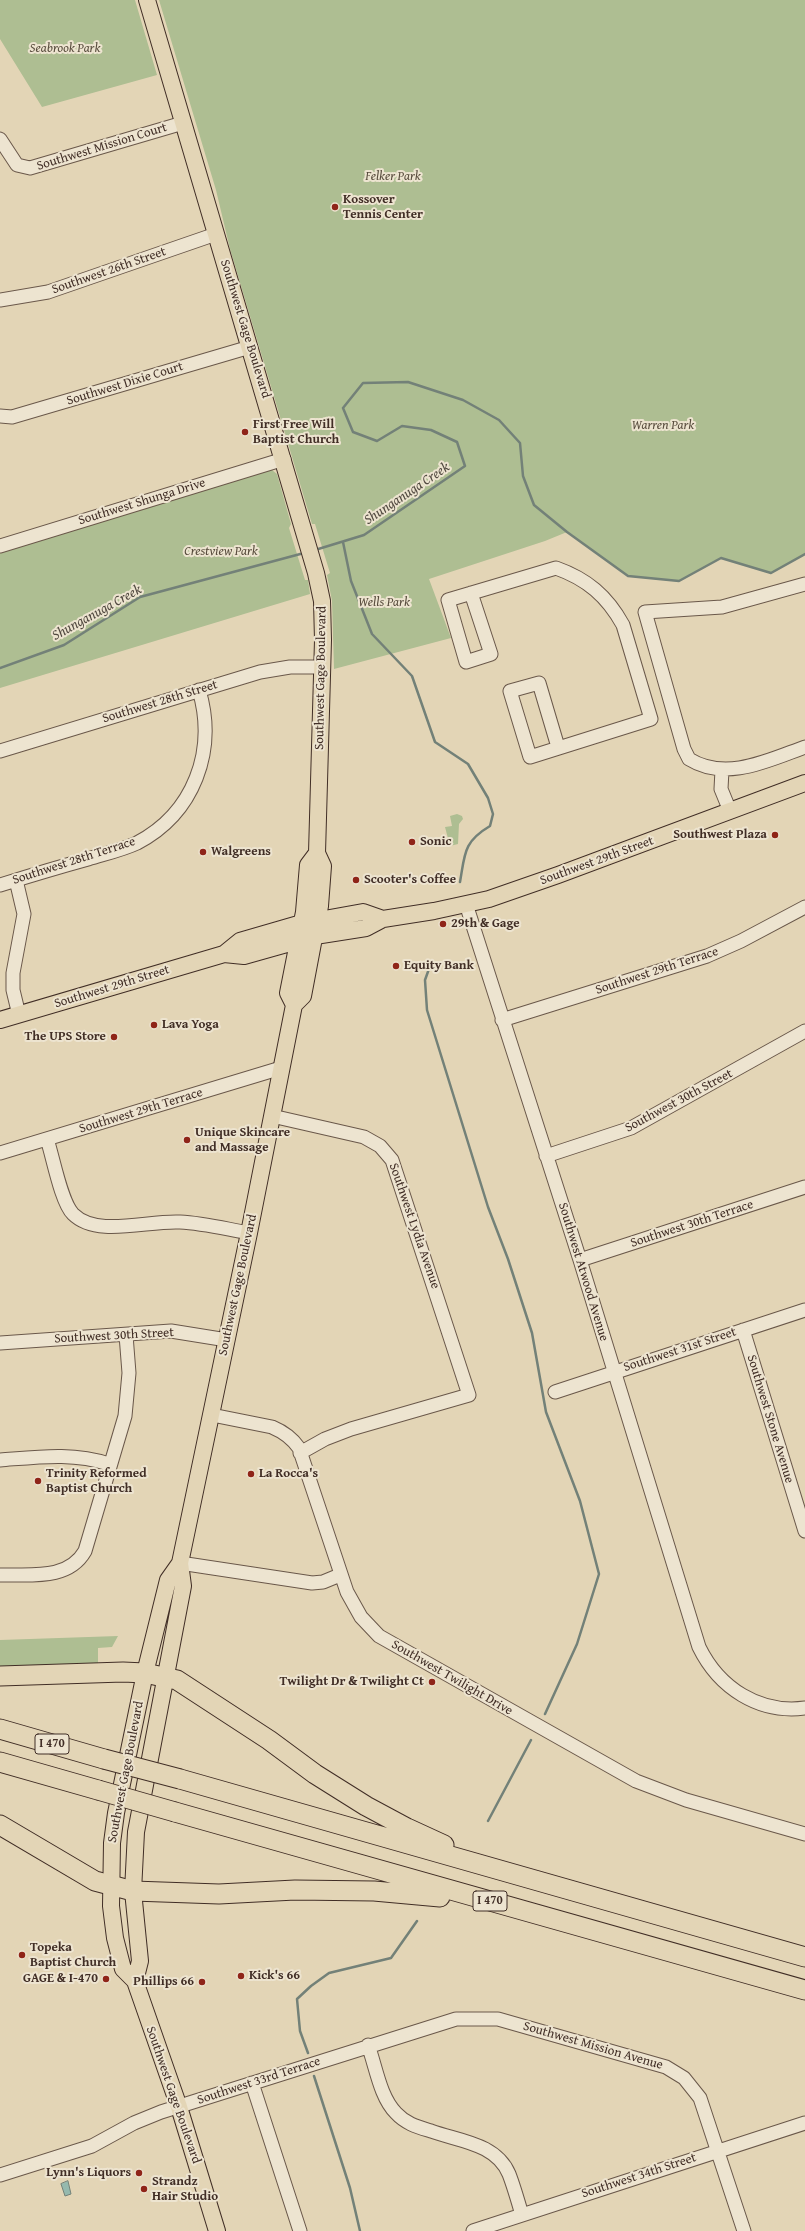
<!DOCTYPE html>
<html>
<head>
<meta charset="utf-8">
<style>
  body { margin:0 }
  canvas { display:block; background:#e3d5b6 }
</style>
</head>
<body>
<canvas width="805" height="2231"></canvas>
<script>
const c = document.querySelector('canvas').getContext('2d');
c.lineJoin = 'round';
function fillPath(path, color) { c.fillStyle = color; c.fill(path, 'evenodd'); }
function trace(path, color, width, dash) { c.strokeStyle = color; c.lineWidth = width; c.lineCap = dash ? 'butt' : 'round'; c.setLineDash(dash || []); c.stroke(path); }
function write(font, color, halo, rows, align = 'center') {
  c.font = font + ' "Gentium Book Plus",serif'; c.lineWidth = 4; c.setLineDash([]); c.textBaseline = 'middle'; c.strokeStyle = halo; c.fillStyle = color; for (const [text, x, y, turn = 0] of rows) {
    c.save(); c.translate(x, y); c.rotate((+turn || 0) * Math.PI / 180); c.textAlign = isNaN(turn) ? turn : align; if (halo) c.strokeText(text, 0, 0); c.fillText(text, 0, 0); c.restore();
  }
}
fillPath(new Path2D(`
  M0,0H135L157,75L42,107L0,39Z
  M159,0H805V554L771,573L721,558L679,581L628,576L567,532L545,541L429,579L451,638L334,669L332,601L327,575L330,573L315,524H312L230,249L216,190Z
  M267,470H272L277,474L291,524L289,528L305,580H308L310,594L0,688V551Z
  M457,814L462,816L463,819L459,824L458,844L450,846L445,827L452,826L450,816Z
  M118,1636L112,1647L98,1648V1664L0,1668V1640Z`), '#aebe92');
const water = new Path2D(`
  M68,2181L71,2194L65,2196L61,2184Z`);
fillPath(water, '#95b9ae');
trace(water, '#738178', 1);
trace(new Path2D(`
  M343,542L351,581L372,634L412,676L435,742L468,764L488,798L493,814L490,826C463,842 465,854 460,882
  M315,550L364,535L465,466L457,442L431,430L402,426L377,441L353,432L343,408L363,383L408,382L463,400L499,420L520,443L523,476L534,505L567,532L628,576L679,581L721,558L771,573L805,554
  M0,668L64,645L140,597L304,553
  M430,966L425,980L427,1010L488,1207L508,1259L532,1333L546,1412L580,1501L599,1574L577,1644L545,1714
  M488,1821L531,1740
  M308,2053L300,2031L297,1999L311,1986L329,1973L391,1958L417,1921
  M314,2076L350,2188L360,2231`), '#738178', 2.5);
const minor = new Path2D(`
  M0,139L17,165L30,168L183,123
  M0,300L48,292L216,234
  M0,416L12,417L250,347
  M0,546L284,459
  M805,584L722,607L645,612L684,749L689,759C726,782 769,760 805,747
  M471,593L491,654L466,662L448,600L556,568C587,579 607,596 623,625L651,719L530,757L510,691L539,683L558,747
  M0,751L260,672L290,667H322
  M722,770L721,789L730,811
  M16,880L24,914L13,973V990L19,1015
  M0,885C29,876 59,867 88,859C104,854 122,850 137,843C194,813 217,751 199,690
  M466,904L580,1260L699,1647C719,1688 759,1714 805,1708
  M502,1020L707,956L741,941L805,907
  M272,1116L364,1137L380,1146L392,1160L469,1395L351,1429L325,1439L300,1453
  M47,1139C53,1157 61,1202 73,1214C97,1238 148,1220 180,1222C203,1223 226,1229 249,1233
  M0,1153L281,1068
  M546,1156L631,1128L805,1031
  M580,1260L805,1187
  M743,1330L805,1531
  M0,1343L171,1331L227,1340
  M555,1392L805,1310
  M212,1415L272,1427C284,1432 292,1438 299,1448L347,1592L361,1617L379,1636L636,1781L686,1800L805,1834
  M0,1460C38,1457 73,1452 109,1464
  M180,1563L312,1583L323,1582L340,1575
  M0,1575C29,1574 68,1581 85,1551L125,1416L129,1373L126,1335
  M368,2045C376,2067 380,2097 396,2113C406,2124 418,2127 431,2131C458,2141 496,2143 509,2174C514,2187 518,2201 522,2215
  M252,2083L300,2231
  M0,2175L92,2146L134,2123L161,2112L456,2019H498L666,2067L684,2078L700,2098L744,2231
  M473,2231L805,2123`);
const major = new Path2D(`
  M224,954L240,941L302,923L363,912L383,919
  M294,1005L288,993L304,912L308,865L317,853
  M0,1020L224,954L244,956L315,936L366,928L383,919L434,911L489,899L558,875L805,783
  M180,1563L168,1580L145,1673L116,1813L112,1843L111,1906L115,1938L123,1969L135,1981L179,2107L217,2231
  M135,1981L140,1961L133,1891L136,1832L183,1586L180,1563L249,1233L294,1005L303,996L320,906L323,866L317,853L323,640L322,601L316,573L147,0`);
const highway = new Path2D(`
  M0,1676L123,1672L145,1673L177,1680L269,1740L315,1774L366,1806L407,1828L444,1845
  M0,1729L104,1759
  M0,1762L98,1790
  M180,1779L805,1957
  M175,1812L805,1990
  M0,1825L95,1881L133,1891L219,1894L295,1890L374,1891L440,1897`);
trace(minor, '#6a584a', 15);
trace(major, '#412e26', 18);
trace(highway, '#412e26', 21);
trace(minor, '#ede4d0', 13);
trace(major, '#e3d5b6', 16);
trace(highway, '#e3d5b6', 19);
const highwayBridge = new Path2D(`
  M104,1759L180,1779
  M98,1790L175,1812`);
trace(highwayBridge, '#412e26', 21, []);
trace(highwayBridge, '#e3d5b6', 19);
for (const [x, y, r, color] of [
  [335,207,4,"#8f2418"],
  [245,432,4,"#8f2418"],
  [775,835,4,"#8f2418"],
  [412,842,4,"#8f2418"],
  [203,852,4,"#8f2418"],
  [356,880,4,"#8f2418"],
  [443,924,4,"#8f2418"],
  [396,966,4,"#8f2418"],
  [154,1025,4,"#8f2418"],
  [114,1037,4,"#8f2418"],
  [187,1140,4,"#8f2418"],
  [251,1474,4,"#8f2418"],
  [38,1481,4,"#8f2418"],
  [432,1682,4,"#8f2418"],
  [22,1955,4,"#8f2418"],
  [241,1976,4,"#8f2418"],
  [106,1979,4,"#8f2418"],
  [202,1982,4,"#8f2418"],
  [139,2173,4,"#8f2418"],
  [144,2189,4,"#8f2418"]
]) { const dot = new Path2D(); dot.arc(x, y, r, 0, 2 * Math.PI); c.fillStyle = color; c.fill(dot); trace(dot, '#ede4d0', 1.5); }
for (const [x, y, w] of [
  [52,1744,34],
  [490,1901,34]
]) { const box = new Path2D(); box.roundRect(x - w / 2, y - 10, w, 20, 3); c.fillStyle = '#ede4d0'; c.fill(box); trace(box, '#412e26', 1); }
write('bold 12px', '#412e26', null, [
  ["I 470",52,1744],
  ["I 470",490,1901]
]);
write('italic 13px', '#574b3c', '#ede4d0', [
  ["Seabrook Park",65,49],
  ["Felker Park",393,177],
  ["Warren Park",663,426],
  ["Crestview Park",221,552],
  ["Wells Park",384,603]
]);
write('13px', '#412e26', '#ede4d0', [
  ["Southwest Mission Court",102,147,-17],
  ["Southwest 26th Street",109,271,-19],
  ["Southwest Gage Boulevard",245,329,73],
  ["Southwest Dixie Court",125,384,-17],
  ["Southwest Shunga Drive",142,502,-17],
  ["Southwest Gage Boulevard",321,678,-89],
  ["Southwest 28th Street",160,702,-17],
  ["Southwest 28th Terrace",74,861,-18],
  ["Southwest 29th Street",597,861,-20],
  ["Southwest 29th Terrace",657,971,-18],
  ["Southwest 29th Street",112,987,-17],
  ["Southwest 30th Street",679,1101,-28],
  ["Southwest 29th Terrace",141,1111,-17],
  ["Southwest 30th Terrace",692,1224,-18],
  ["Southwest Lydia Avenue",414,1226,71],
  ["Southwest Atwood Avenue",583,1272,73],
  ["Southwest Gage Boulevard",238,1285,-78],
  ["Southwest 30th Street",114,1336,-3],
  ["Southwest 31st Street",680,1350,-18],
  ["Southwest Stone Avenue",770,1419,73],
  ["Southwest Twilight Drive",452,1678,30],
  ["Southwest Gage Boulevard",126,1772,-79],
  ["Southwest Mission Avenue",593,2046,16],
  ["Southwest 33rd Terrace",259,2081,-18],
  ["Southwest Gage Boulevard",173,2095,71],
  ["Southwest 34th Street",639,2176,-18]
]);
write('bold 13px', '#412e26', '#ede4d0', [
  ["Kossover",343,200],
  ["Tennis Center",343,215],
  ["First Free Will",253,425],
  ["Baptist Church",253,440],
  ["Southwest Plaza",767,835,"right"],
  ["Sonic",420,842],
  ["Walgreens",211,852],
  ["Scooter's Coffee",364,880],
  ["29th & Gage",451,924],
  ["Equity Bank",404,966],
  ["Lava Yoga",162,1025],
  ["The UPS Store",106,1037,"right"],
  ["Unique Skincare",195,1133],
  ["and Massage",195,1148],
  ["Trinity Reformed",46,1474],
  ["Baptist Church",46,1489],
  ["La Rocca's",259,1474],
  ["Twilight Dr & Twilight Ct",424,1682,"right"],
  ["Topeka",30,1948],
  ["Baptist Church",30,1963],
  ["Kick's 66",249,1976],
  ["GAGE & I-470",98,1979,"right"],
  ["Phillips 66",194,1982,"right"],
  ["Lynn's Liquors",131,2173,"right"],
  ["Strandz",152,2182],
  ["Hair Studio",152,2197]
], 'left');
write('italic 14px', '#524a41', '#ede4d0', [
  ["Shunganuga Creek",407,494,-34],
  ["Shunganuga Creek",97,613,-29]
]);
</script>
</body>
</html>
